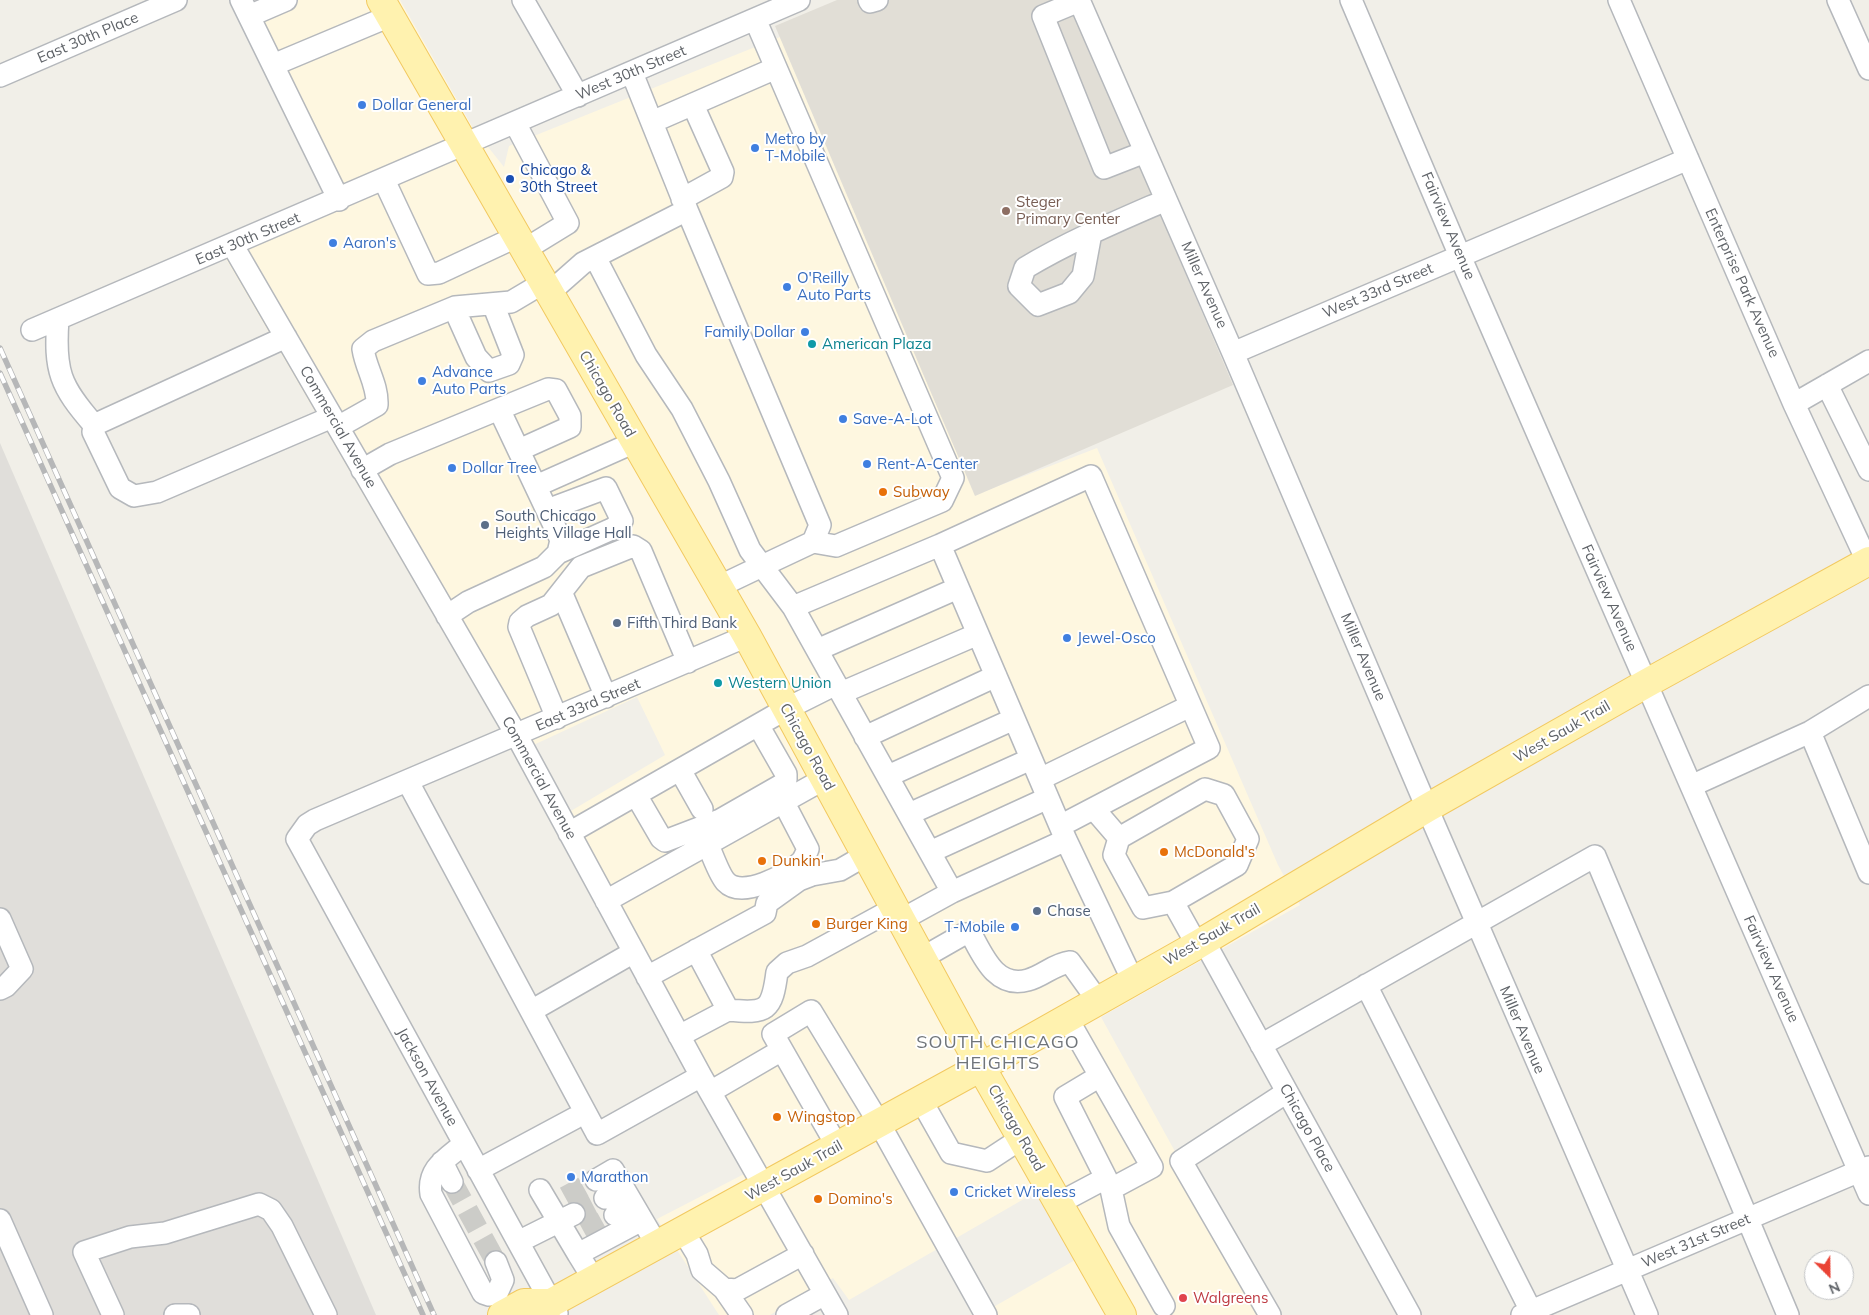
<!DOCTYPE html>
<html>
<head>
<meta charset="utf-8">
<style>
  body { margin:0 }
  #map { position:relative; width:1869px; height:1315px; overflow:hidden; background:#f1efe8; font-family:Mulish,sans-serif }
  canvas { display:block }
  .north { position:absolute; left:1804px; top:1250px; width:50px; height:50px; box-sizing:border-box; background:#fff; border:1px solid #bfc1c3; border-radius:50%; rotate:157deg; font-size:14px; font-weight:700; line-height:20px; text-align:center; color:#5f6368 }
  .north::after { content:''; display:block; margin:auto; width:18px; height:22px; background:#ea4335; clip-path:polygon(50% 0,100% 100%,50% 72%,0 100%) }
</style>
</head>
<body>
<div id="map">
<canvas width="1869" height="1315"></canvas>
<div class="north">N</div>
</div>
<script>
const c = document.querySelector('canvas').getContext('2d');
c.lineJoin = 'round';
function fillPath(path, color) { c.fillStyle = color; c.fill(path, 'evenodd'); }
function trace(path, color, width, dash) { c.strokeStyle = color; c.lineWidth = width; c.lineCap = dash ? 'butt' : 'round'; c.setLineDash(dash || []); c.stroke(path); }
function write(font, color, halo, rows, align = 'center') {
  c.font = font + ' Mulish,sans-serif'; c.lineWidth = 4; c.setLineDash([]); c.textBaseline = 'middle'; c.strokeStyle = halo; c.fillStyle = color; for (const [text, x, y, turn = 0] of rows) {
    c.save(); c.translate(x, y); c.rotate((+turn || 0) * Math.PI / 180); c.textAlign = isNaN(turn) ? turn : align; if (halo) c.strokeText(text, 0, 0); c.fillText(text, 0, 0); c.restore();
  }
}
fillPath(new Path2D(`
  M233,0H400L473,128L504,167L509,146L780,37L975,495L1097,448L1278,865L1300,905L1101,1017L1265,1315H993L990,1309L1075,1260L1036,1192L849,1300L833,1278L770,1315H719L657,1219L746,1173L554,821L665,755L637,697L514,754L215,240L328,192Z`), '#fef7e0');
fillPath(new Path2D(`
  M0,443L376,1315H0Z`), '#e0deda');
fillPath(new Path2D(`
  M837,0H1069L1233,385L975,496L775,26Z`), '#e1ded6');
trace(new Path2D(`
  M452,1182L496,1262
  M565,1197L596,1180
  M574,1214L605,1198
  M584,1232L615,1215`), '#ccccc8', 21, [21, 11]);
const minor = new Path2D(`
  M241,0L339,200
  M523,0L578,96
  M869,0L870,2L877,0
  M1079,0L1233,353L1427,808L1647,1315
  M1351,0L1460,256L1869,1194
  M1619,0L1794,404L1869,565
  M1838,0L1869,69
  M1079,1L1043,16L1104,168L1145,152
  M249,16L286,0
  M755,19L953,478L942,501L836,546L813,542
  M273,65L390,16
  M0,76L176,0
  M652,122L776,68
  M515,123L568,223L524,250
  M384,180L428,274L439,273L516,237
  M682,199L722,177L723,172L693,105
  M1091,233L1083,276L1069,293L1038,305L1019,286L1025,268C1070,241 1118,221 1166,200
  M233,246L517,736L701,1076L837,1315
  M595,257L646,355L682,409L719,481L750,550L762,566L813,542L820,525L687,210
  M549,293L583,263L687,210L632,73
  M454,308L476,357L489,371L509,364L513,355L493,304
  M58,319C54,371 60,386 94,425
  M32,330L799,0
  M286,337L94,425L93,432L120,488L134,496L157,492L332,417
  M1233,353L1688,159
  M1827,385L1869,470
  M1794,404L1869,361
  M499,409L548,389L556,390L570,416V427L519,450
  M338,427L377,405C378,385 366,369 363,349L373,341L455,307L511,302L543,283
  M362,470L390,454L499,409L561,540L558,553L544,567L468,602L447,616
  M536,486L635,442
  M547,510L606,488L622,521L614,528L558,553
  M940,545L1066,840L1133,981
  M718,587L762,566L793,607L952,892L901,920
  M562,594L606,697
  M793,607L940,545L1091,476L1209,748L1060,826
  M817,650L958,588
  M841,693L978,634
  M557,718L519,627L520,622L527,616L551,605L581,567L633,546L641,551L688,662
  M1810,732L1869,873
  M865,737L996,676
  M680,770L702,809
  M888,776L1014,719
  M1040,779L1190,706
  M408,782L597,1134L701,1076
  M1691,786L1810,732L1869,696
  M636,795L661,838L665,841L720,820L783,784L786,780V774L758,725
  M1094,809L1119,838
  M909,814L1031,759
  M569,833L786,709L836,684
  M707,843C712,853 719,875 726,882C742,899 787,875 801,862C804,859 806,853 808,849L783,801
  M930,852L1048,798
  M952,892L1066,840
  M606,901L824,779
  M1173,902L1237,865L1248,839L1224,795L1205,789L1119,838L1114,855L1143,908L1173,902L1197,945
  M0,919L22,969L6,986L0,989
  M1204,941L1410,1315
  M922,958L964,934H971C983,956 996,989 1028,980C1043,976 1054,964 1070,962L1098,1001
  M647,977L765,913L767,903L799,880L812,875L840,870L866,855
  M1366,985L1531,1311
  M728,1010C767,1014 772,1011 777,972L787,963L807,956L895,908
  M531,1011L634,952
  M679,1036L728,1010L696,950
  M1261,1045L1595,856L1788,1315
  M1100,1076L1065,1097L1106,1178
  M710,1092L782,1050
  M921,1100L951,1153L987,1161L1022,1138
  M464,1144C446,1159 427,1169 431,1194L483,1293L489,1295L497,1293L503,1280L496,1262
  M837,1146L773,1034L811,1011L879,1123L986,1315
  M442,1162L452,1182
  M478,1170L575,1118
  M596,1180L613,1170L657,1245
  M1111,1189L1119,1226L1164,1306
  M540,1190L578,1254
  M605,1198L623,1189
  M1059,1203L1106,1178L1111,1189L1152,1167L1067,1018
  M615,1215L633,1205
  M0,1220L42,1315
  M683,1231L697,1254L702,1270L724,1289L737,1290L803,1254
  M518,1242L574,1214
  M594,1280L578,1254L642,1220
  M724,1289L742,1315
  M557,1313L297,839L307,825L315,820L747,636
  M113,1315L84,1252L130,1237L165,1233L259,1204L271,1210L282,1226L326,1315
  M175,1315H189
  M787,1315L825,1294
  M1270,1315L1181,1161L1287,1092
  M1522,1315L1869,1167`);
const major = new Path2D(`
  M381,0L747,636L981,1067L1122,1315
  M502,1315L524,1303H551
  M542,1315L551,1303L981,1067L1197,945L1427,808L1647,683L1869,561`);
trace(minor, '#b5b8bc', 24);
trace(major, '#f2c960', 30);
trace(minor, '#fff', 21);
trace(major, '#fff2af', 28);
const rail = new Path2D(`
  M0,348L434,1315
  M0,373L423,1315`);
trace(rail, '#b6b7b8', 5.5);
trace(rail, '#fff', 4, [11]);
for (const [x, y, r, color] of [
  [362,105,5,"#3f7fe0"],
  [755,148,5,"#3f7fe0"],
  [510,179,5,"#1a4fb4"],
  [1006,211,5,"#8d6e63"],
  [333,243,5,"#3f7fe0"],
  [787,287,5,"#3f7fe0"],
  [805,332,5,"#3f7fe0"],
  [812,344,5,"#0f9aa8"],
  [422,381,5,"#3f7fe0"],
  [843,419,5,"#3f7fe0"],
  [867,464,5,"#3f7fe0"],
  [452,468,5,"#3f7fe0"],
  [883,492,5,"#e8710a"],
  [485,525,5,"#5c6f8a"],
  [617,623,5,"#5c6f8a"],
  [1067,638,5,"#3f7fe0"],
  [718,683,5,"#0f9aa8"],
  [1164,852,5,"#e8710a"],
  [762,861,5,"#e8710a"],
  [1037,911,5,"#5c6f8a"],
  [816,924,5,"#e8710a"],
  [1015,927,5,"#3f7fe0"],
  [777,1117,5,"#e8710a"],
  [571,1177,5,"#3f7fe0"],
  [954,1192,5,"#3f7fe0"],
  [818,1199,5,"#e8710a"],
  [1183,1298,5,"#e0444e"]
]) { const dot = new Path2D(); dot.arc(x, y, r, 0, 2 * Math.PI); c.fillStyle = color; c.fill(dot); trace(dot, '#fff', 2); }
write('15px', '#5f6368', '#fff', [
  ["East 30th Place",88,38,-23],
  ["West 30th Street",631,73,-23],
  ["Fairview Avenue",1448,226,67],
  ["East 30th Street",248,239,-23],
  ["Enterprise Park Avenue",1742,283,66],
  ["Miller Avenue",1204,285,66],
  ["West 33rd Street",1378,291,-23],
  ["Chicago Road",607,394,60],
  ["Commercial Avenue",338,427,60],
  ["Fairview Avenue",1609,598,66],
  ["Miller Avenue",1363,657,67],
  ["East 33rd Street",588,705,-23],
  ["West Sauk Trail",1562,732,-30],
  ["Chicago Road",807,747,61],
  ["Commercial Avenue",539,778,61],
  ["West Sauk Trail",1212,935,-30],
  ["Fairview Avenue",1771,969,66],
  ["Miller Avenue",1522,1030,67],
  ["Jackson Avenue",427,1077,61],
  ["Chicago Road",1016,1128,60],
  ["Chicago Place",1307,1128,61],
  ["West Sauk Trail",794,1171,-29],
  ["West 31st Street",1696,1241,-23]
]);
write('15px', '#366cbe', '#fff', [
  ["Dollar General",372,105],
  ["Metro by",765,139],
  ["T-Mobile",765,156],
  ["Aaron's",343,243],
  ["O'Reilly",797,278],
  ["Auto Parts",797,295],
  ["Family Dollar",795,332,"right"],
  ["Advance",432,372],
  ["Auto Parts",432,389],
  ["Save-A-Lot",853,419],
  ["Rent-A-Center",877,464],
  ["Dollar Tree",462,468],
  ["Jewel-Osco",1077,638],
  ["T-Mobile",1005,927,"right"],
  ["Marathon",581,1177],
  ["Cricket Wireless",964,1192]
], 'left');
write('15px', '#164399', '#fff', [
  ["Chicago &",520,170],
  ["30th Street",520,187]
], 'left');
write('15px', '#785e54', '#fff', [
  ["Steger",1016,202],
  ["Primary Center",1016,219]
], 'left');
write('15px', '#0d838f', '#fff', [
  ["American Plaza",822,344],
  ["Western Union",728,683]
], 'left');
write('15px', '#c56008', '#fff', [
  ["Subway",893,492],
  ["McDonald's",1174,852],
  ["Dunkin'",772,861],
  ["Burger King",826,924],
  ["Wingstop",787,1117],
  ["Domino's",828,1199]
], 'left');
write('15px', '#4e5e75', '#fff', [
  ["South Chicago",495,516],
  ["Heights Village Hall",495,533],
  ["Fifth Third Bank",627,623],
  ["Chase",1047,911]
], 'left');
write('15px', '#be3a42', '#fff', [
  ["Walgreens",1193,1298]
], 'left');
c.letterSpacing = '1px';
write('18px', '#70757a', '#fff', [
  ["SOUTH CHICAGO",998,1043],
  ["HEIGHTS",998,1064]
]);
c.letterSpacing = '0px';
</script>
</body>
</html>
